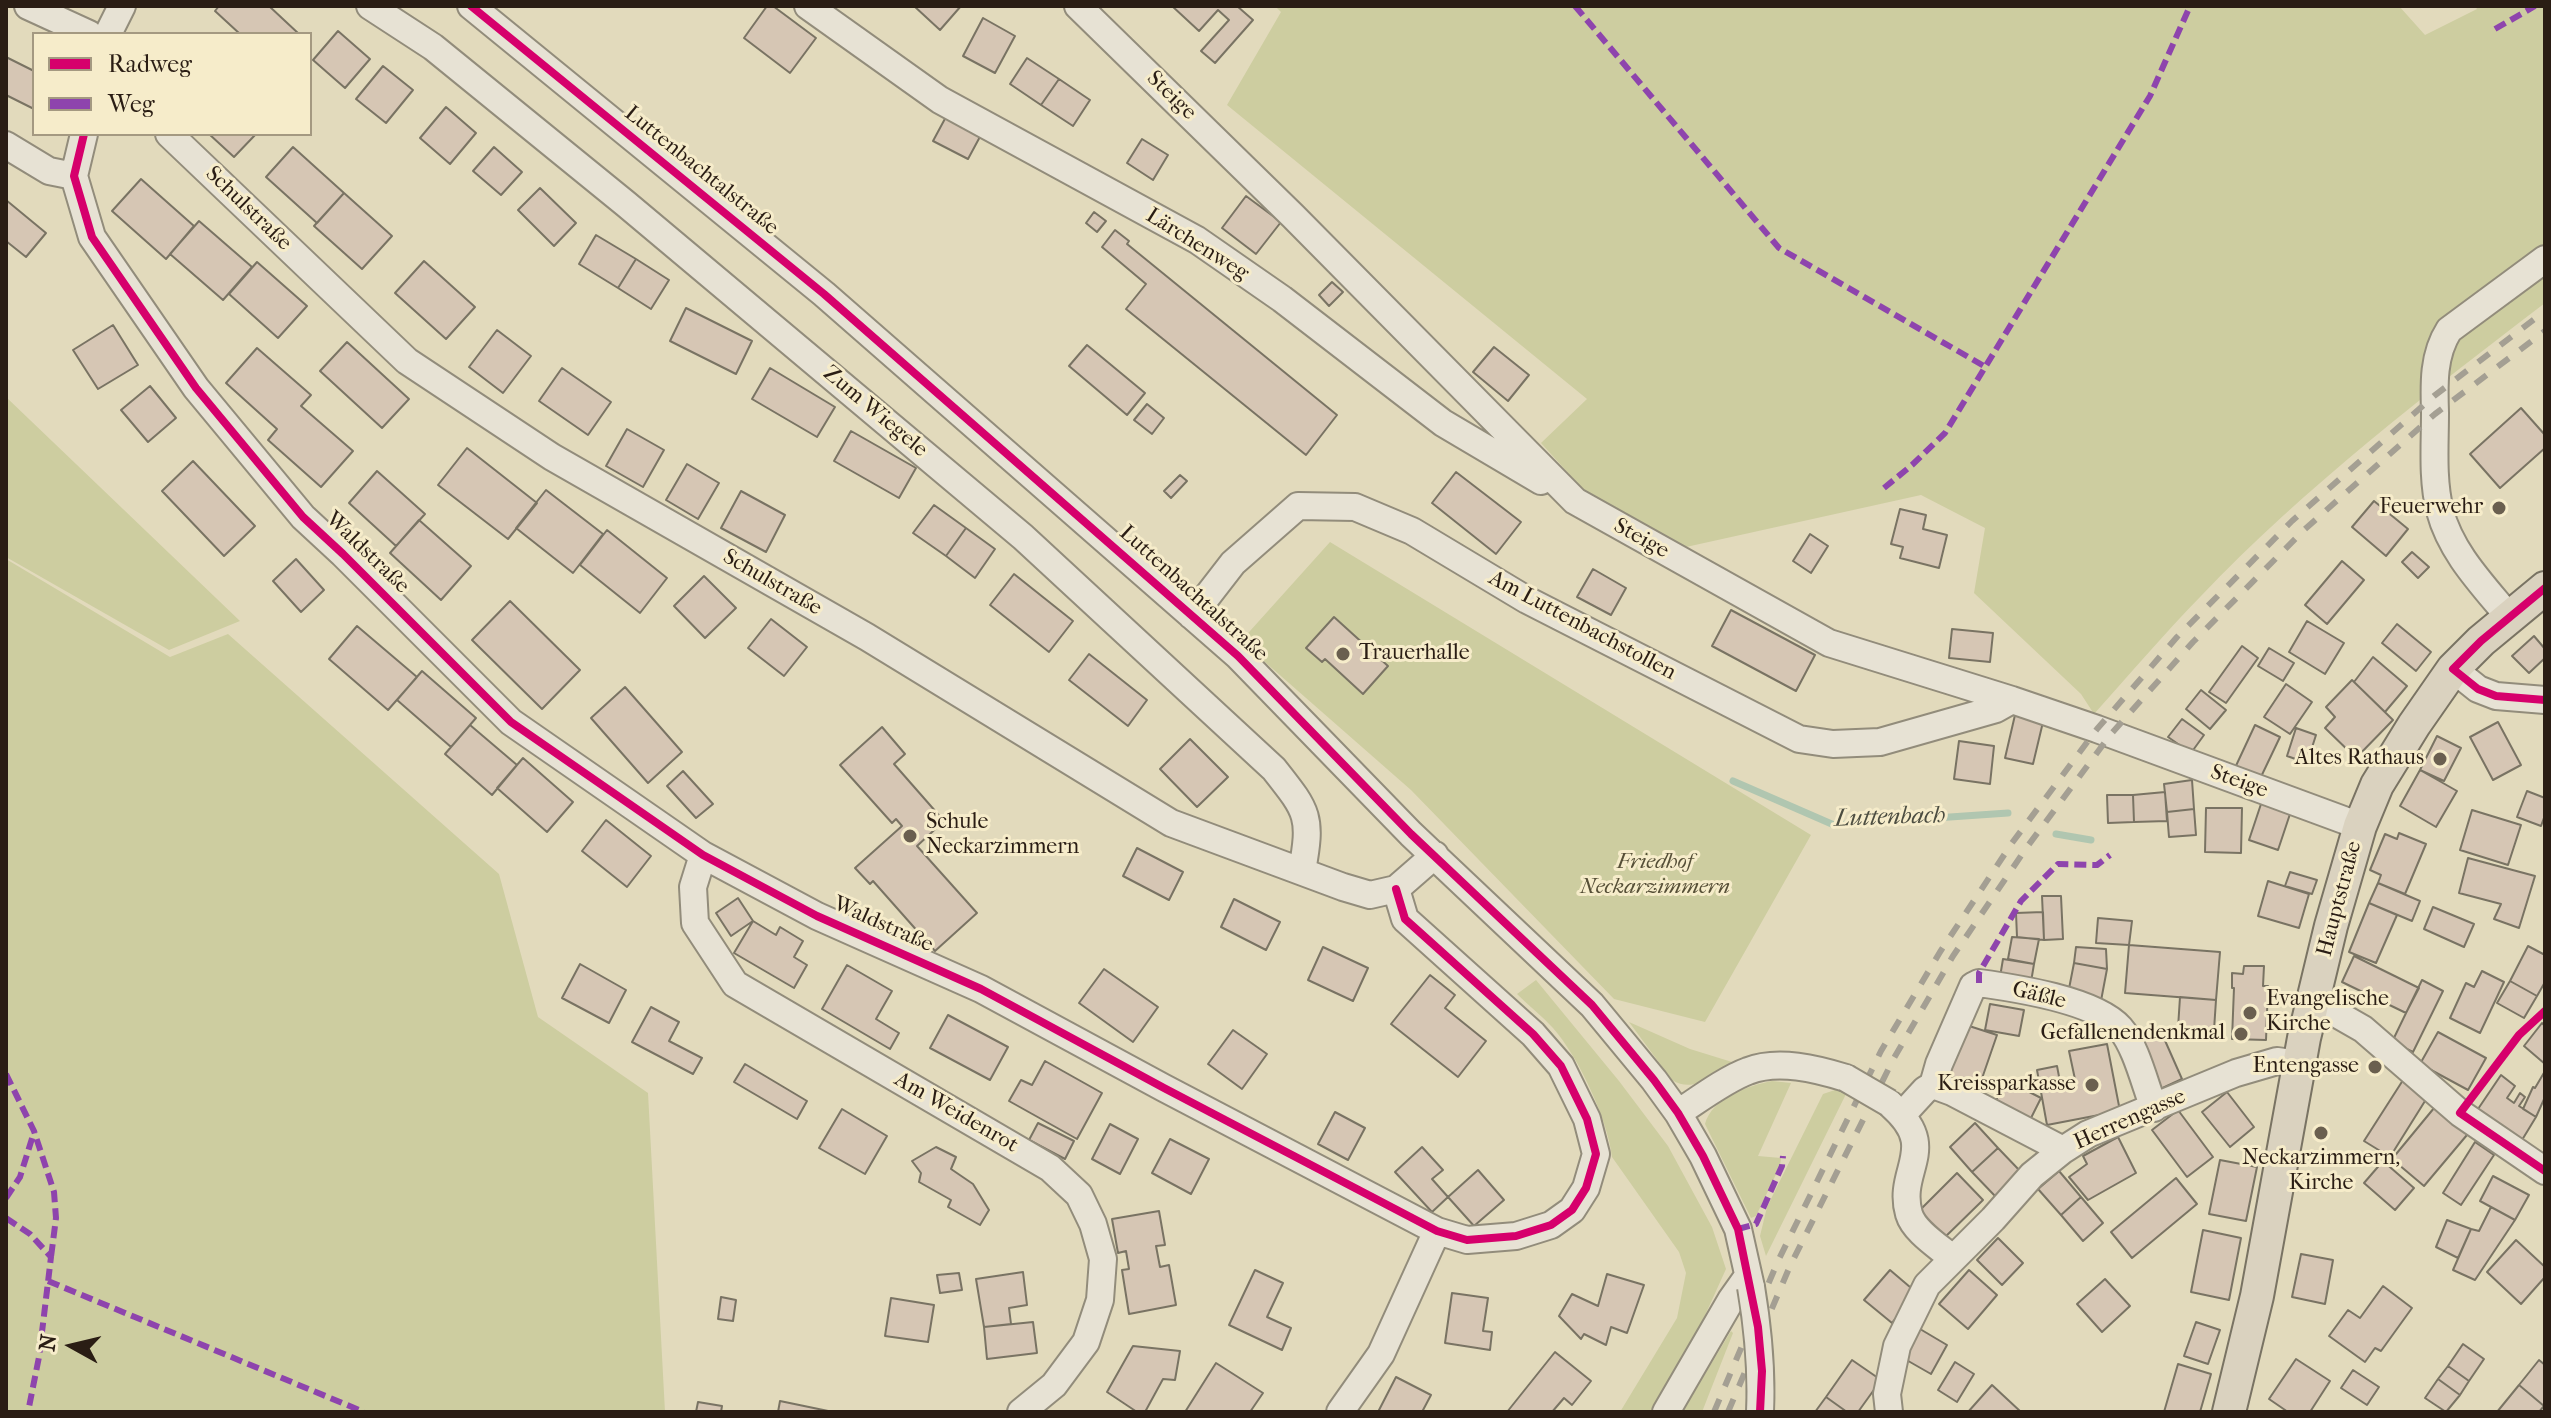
<!DOCTYPE html>
<html>
<head>
<meta charset="utf-8">
<style>
  body { margin:0 }
  #map { position:relative; width:2551px; height:1418px; overflow:hidden; background:#e2dabc; font-family:"IM FELL French Canon",serif }
  canvas { display:block }
  .frame { position:absolute; inset:0; border:8px solid #2a1d14; pointer-events:none }
  .legend { position:absolute; left:32px; top:32px; width:280px; height:104px; box-sizing:border-box; background:#f6ecca; border:2px solid #a49981; margin:0; padding:10px 14px; list-style:none; font-size:24px; color:#2a1d14 }
  .legend li { display:flex; align-items:center; gap:16px; height:40px }
  .legend b { width:40px; border:2px solid #a49981 }
  .north { position:absolute; left:32px; top:1306px; width:80px; height:80px; -webkit-text-stroke:6px #f6ecca; paint-order:stroke; rotate:278deg; font-size:22px; font-weight:700; line-height:32px; text-align:center; color:#2a1d14 }
  .north::after { content:''; display:block; margin:auto; width:28px; height:36px; background:#2a1d14; clip-path:polygon(50% 0,100% 100%,50% 72%,0 100%) }
</style>
</head>
<body>
<div id="map">
<canvas width="2551" height="1418"></canvas>
<div class="frame"></div>
<ul class="legend">
<li><b style="height:10px;background:#d6006c"></b>Radweg</li>
<li><b style="height:10px;background:#8e44ad"></b>Weg</li>
</ul>
<div class="north">N</div>
</div>
<script>
const c = document.querySelector('canvas').getContext('2d');
c.lineJoin = 'round';
function fillPath(path, color) { c.fillStyle = color; c.fill(path, 'evenodd'); }
function trace(path, color, width, dash) { c.strokeStyle = color; c.lineWidth = width; c.lineCap = dash ? 'butt' : 'round'; c.setLineDash(dash || []); c.stroke(path); }
function write(font, color, halo, rows, align = 'center') {
  c.font = font + ' "IM FELL French Canon",serif'; c.lineWidth = 6; c.setLineDash([]); c.textBaseline = 'middle'; c.strokeStyle = halo; c.fillStyle = color; for (const [text, x, y, turn = 0] of rows) {
    c.save(); c.translate(x, y); c.rotate((+turn || 0) * Math.PI / 180); c.textAlign = isNaN(turn) ? turn : align; if (halo) c.strokeText(text, 0, 0); c.fillText(text, 0, 0); c.restore();
  }
}
fillPath(new Path2D(`
  M1275,6H2399L2425,35L2477,9L2475,6H2545V303C2426,394 2305,487 2201,596C2164,634 2130,674 2094,714L2081,694L1974,593L1985,528L1921,495L1677,549L1598,506L1541,443L1587,399L1227,105L1281,12Z
  M6,397L240,621L169,650L6,557Z
  M1330,542L1811,835L1705,1022L1614,999L1411,790L1241,641Z
  M6,559L170,657L228,634L499,874L538,1017L648,1093L665,1412H6Z
  M1536,980L1619,1081L1668,1146L1712,1227L1726,1269L1688,1353L1651,1412H1620L1677,1318L1686,1273L1679,1252L1612,1157C1608,1120 1578,1056 1553,1028C1542,1016 1529,1006 1517,994Z
  M1629,1022L1690,1049L1732,1062C1712,1074 1695,1094 1672,1080Z
  M1772,1081L1791,1083L1758,1156L1781,1158L1780,1166L1756,1216L1751,1218L1705,1124C1712,1098 1747,1086 1772,1081Z
  M1841,1088L1847,1092L1766,1256L1760,1236L1767,1207L1823,1094Z
  M1731,1331L1733,1333L1702,1412H1682Z`), '#cdcda0');
trace(new Path2D(`
  M1733,781L1834,825L2008,813
  M2056,834L2091,840`), '#b0c6b0', 7);
const building = new Path2D(`
  M219,6H269L299,34H240L215,11Z
  M767,6H773L816,38L790,73L744,38Z
  M914,6H961L940,30Z
  M1172,6H1237L1253,20L1215,63L1201,51L1229,20L1218,10L1199,31Z
  M983,18L1015,36L995,73L963,56Z
  M338,31L370,59L345,88L313,60Z
  M6,57L34,71V109L6,95Z
  M1027,58L1059,79L1041,105L1010,84Z
  M383,66L413,90L386,123L356,99Z
  M1059,79L1090,100L1073,126L1041,105Z
  M446,107L476,133L450,164L420,138Z
  M947,115L982,133L968,159L933,141Z
  M209,134H256L234,157Z
  M1142,139L1168,155L1153,180L1127,163Z
  M293,147L344,193L317,223L266,177Z
  M494,147L522,172L501,195L473,171Z
  M141,179L194,226L166,259L112,211Z
  M540,188L576,223L554,246L518,210Z
  M344,193L392,236L362,269L314,226Z
  M1246,196L1281,222L1256,254L1222,228Z
  M6,200L46,233L26,257L6,241Z
  M1094,212L1106,221L1097,232L1086,223Z
  M199,221L252,267L223,300L170,254Z
  M1115,230L1129,241L1127,244L1337,415L1306,455L1126,309L1146,284L1102,247Z
  M596,235L636,259L618,288L579,264Z
  M636,259L669,280L651,309L618,288Z
  M424,261L475,307L446,339L395,293Z
  M257,262L307,306L278,338L229,294Z
  M1332,282L1343,292L1329,306L1319,295Z
  M686,308L752,341L736,374L670,341Z
  M113,325L138,365L98,389L73,350Z
  M497,330L531,356L503,393L469,367Z
  M347,342L409,399L382,428L320,371Z
  M1087,345L1145,393L1127,415L1069,366Z
  M1494,347L1529,375L1508,401L1473,372Z
  M257,348L311,395L301,406L353,451L321,487L268,440L277,429L226,383Z
  M562,368L611,402L588,435L539,401Z
  M770,368L835,407L817,437L752,399Z
  M150,386L176,418L148,442L121,410Z
  M1147,404L1164,418L1152,434L1134,420Z
  M2521,408L2545,435V448L2500,488L2470,454Z
  M627,429L664,450L643,487L606,466Z
  M851,431L916,468L899,498L834,461Z
  M467,448L537,503L508,539L438,485Z
  M193,461L255,526L224,556L162,491Z
  M687,464L719,483L698,519L666,500Z
  M377,471L425,514L396,546L349,503Z
  M1456,472L1521,522L1496,554L1432,503Z
  M1180,475L1187,481L1171,498L1164,491Z
  M546,490L603,534L573,573L516,528Z
  M741,491L785,515L766,552L721,528Z
  M2374,501L2408,529L2386,556L2352,527Z
  M934,505L966,528L946,556L913,533Z
  M1900,509L1926,515L1923,529L1947,535L1939,568L1900,558L1903,547L1891,544Z
  M419,520L471,566L441,600L390,553Z
  M966,528L995,549L975,578L946,556Z
  M607,530L667,578L640,613L580,565Z
  M1810,534L1828,546L1811,573L1793,561Z
  M2412,552L2429,567L2418,578L2402,562Z
  M296,559L324,590L301,612L273,581Z
  M2342,561L2364,580L2327,624L2305,605Z
  M1593,569L1626,588L1611,615L1577,597Z
  M1014,574L1073,621L1049,652L990,605Z
  M704,576L736,608L705,638L674,606Z
  M510,601L580,670L542,709L472,640Z
  M1731,610L1815,655L1796,691L1712,646Z
  M1334,617L1388,666L1363,694L1325,659L1322,662L1306,648Z
  M771,619L807,647L784,676L748,648Z
  M2307,621L2344,643L2325,674L2289,652Z
  M2397,624L2431,652L2416,671L2382,643Z
  M357,626L417,677L388,710L329,659Z
  M1952,629L1993,633L1990,662L1949,658Z
  M2534,636L2545,649V658L2529,673L2512,656Z
  M2242,646L2258,658L2226,703L2209,692Z
  M2269,648L2294,663L2283,681L2258,666Z
  M1089,654L1147,700L1128,726L1069,680Z
  M2373,657L2407,686L2385,712L2354,682Z
  M422,671L476,718L451,747L397,700Z
  M2352,680L2393,720L2356,758L2325,728L2335,717L2326,707Z
  M2286,684L2312,702L2290,734L2264,717Z
  M625,687L682,752L648,783L591,718Z
  M2201,690L2226,710L2210,729L2186,709Z
  M2015,715L2043,722L2033,764L2005,758Z
  M2182,719L2204,735L2191,753L2168,737Z
  M2498,722L2521,765L2493,780L2470,737Z
  M470,725L517,765L492,795L445,754Z
  M2255,725L2280,737L2259,781L2234,770Z
  M882,727L905,754L894,764L944,821L917,846L977,913L935,951L873,881L870,884L855,868L902,826L896,819L892,823L840,765Z
  M2296,728L2316,735L2307,763L2287,756Z
  M2437,736L2461,748L2444,781L2420,770Z
  M1190,739L1228,777L1197,807L1160,769Z
  M1959,741L1994,746L1990,784L1954,779Z
  M523,758L573,802L547,832L497,788Z
  M2420,770L2457,791L2436,827L2400,806Z
  M683,771L713,804L696,818L667,786Z
  M2192,780L2194,809L2167,812L2164,784Z
  M2527,791L2545,798V815L2541,826L2517,817Z
  M2165,792L2167,821L2134,822L2133,795Z
  M2107,795H2133L2134,822L2108,823Z
  M2263,798L2292,808L2278,850L2249,840Z
  M2206,808H2242L2241,853L2205,852Z
  M2194,809L2196,835L2169,837L2167,812Z
  M2472,810L2521,825L2508,865L2460,850Z
  M606,820L651,856L627,887L582,851Z
  M2399,833L2426,844L2405,894L2378,883L2381,875L2370,870L2385,834L2397,839Z
  M1137,848L1183,872L1169,900L1123,876Z
  M2468,858L2535,876L2519,928L2494,919L2501,904L2459,893Z
  M2290,872L2317,880L2312,894L2285,886Z
  M2268,881L2309,894L2299,928L2258,916Z
  M2378,883L2420,901L2412,921L2369,903Z
  M2042,896H2061L2063,939L2044,940Z
  M738,898L753,921L731,936L716,913Z
  M1234,899L1280,922L1266,950L1221,927Z
  M2369,903L2397,915L2376,963L2349,952Z
  M2433,907L2474,924L2464,947L2424,929Z
  M2043,912L2044,940L2017,937L2016,913Z
  M2098,918L2132,921L2129,945L2096,943Z
  M753,921L776,935L780,927L803,941L794,957L807,965L794,988L734,953Z
  M2012,937L2039,939L2034,964L2008,959Z
  M2129,945L2220,952L2216,1000L2125,993Z
  M2528,946L2545,955V982L2537,996L2510,981Z
  M1323,947L1368,968L1353,1001L1308,980Z
  M2076,947L2106,949L2107,969L2074,963Z
  M2354,956L2419,988L2406,1013L2342,982Z
  M2003,959L2034,964L2031,982L2000,977Z
  M2074,963L2107,969L2100,1006L2067,999Z
  M580,964L626,990L609,1023L562,998Z
  M847,965L892,991L876,1019L899,1033L890,1049L822,1009Z
  M2244,966H2264L2263,986H2268L2266,1040L2232,1039L2234,988H2232V973L2243,974Z
  M1104,969L1158,1007L1133,1042L1079,1003Z
  M2482,971L2504,982L2480,1033L2450,1018L2466,983L2474,987Z
  M1430,975L1455,995L1445,1008L1486,1041L1458,1077L1391,1024Z
  M2422,980L2443,991L2413,1052L2392,1042Z
  M2510,981L2537,996L2524,1018L2497,1003Z
  M2180,997L2216,1000L2214,1030L2178,1028Z
  M1990,1004L2024,1010L2019,1036L1985,1030Z
  M651,1007L679,1022L669,1041L702,1058L693,1074L632,1042Z
  M948,1015L1008,1047L990,1080L930,1048Z
  M2542,1023L2545,1026V1064L2524,1046Z
  M1963,1024L1997,1035L1978,1090L1943,1078Z
  M2159,1027L2182,1079L2156,1091L2133,1039Z
  M1233,1030L1267,1054L1242,1089L1208,1064Z
  M2438,1032L2486,1058L2468,1090L2420,1064Z
  M2107,1044L2120,1111L2047,1125L2037,1070L2057,1066L2061,1087L2076,1084L2069,1051Z
  M1045,1061L1102,1093L1077,1139L1009,1101L1021,1080L1032,1085Z
  M745,1064L807,1101L797,1119L734,1082Z
  M2545,1071V1097L2536,1117L2523,1109L2533,1087L2535,1088Z
  M2501,1075L2515,1086L2507,1098L2514,1103L2520,1093L2525,1097L2519,1106L2536,1117L2522,1140L2478,1109Z
  M2405,1077L2430,1093L2390,1157L2364,1141Z
  M2006,1080L2041,1098L2027,1126L1992,1108Z
  M2227,1092L2254,1127L2230,1147L2202,1112Z
  M2439,1102L2472,1129L2424,1186L2392,1159Z
  M842,1109L887,1136L865,1174L819,1148Z
  M2178,1110L2213,1157L2187,1177L2152,1130Z
  M1335,1112L1365,1128L1348,1160L1318,1144Z
  M1038,1123L1074,1141L1065,1159L1029,1140Z
  M1975,1123L1998,1148L1972,1172L1950,1147Z
  M1110,1124L1138,1139L1120,1174L1092,1159Z
  M2118,1137L2136,1173L2088,1200L2069,1177L2087,1164L2083,1156Z
  M1170,1139L1209,1159L1191,1194L1152,1173Z
  M2475,1142L2494,1155L2461,1205L2443,1193Z
  M936,1147L956,1157L951,1169L973,1184L989,1210L980,1225L948,1207L951,1200L919,1182L921,1173L912,1161Z
  M1422,1147L1443,1170L1432,1179L1448,1197L1432,1212L1395,1172Z
  M1998,1148L2021,1172L1995,1196L1972,1172Z
  M2220,1160L2257,1167L2246,1221L2209,1214Z
  M2383,1161L2414,1188L2395,1210L2364,1183Z
  M1478,1170L1504,1200L1474,1226L1448,1197Z
  M2059,1171L2081,1197L2061,1215L2038,1189Z
  M1957,1173L1983,1200L1942,1240L1916,1214Z
  M2493,1176L2529,1195L2515,1220L2480,1201Z
  M2176,1178L2197,1204L2132,1258L2111,1232Z
  M2081,1197L2103,1223L2083,1241L2061,1215Z
  M2491,1207L2515,1220L2475,1280L2453,1270L2471,1229L2479,1231Z
  M1159,1211L1165,1245L1156,1246L1160,1267L1169,1265L1176,1305L1129,1314L1122,1270L1129,1269L1126,1251L1118,1253L1112,1219Z
  M2447,1220L2471,1229L2458,1258L2436,1247Z
  M2203,1230L2241,1238L2229,1300L2191,1292Z
  M1998,1238L2023,1263L2002,1285L1977,1260Z
  M2516,1240L2545,1267V1277L2521,1304L2487,1272Z
  M2301,1254L2333,1260L2325,1304L2292,1297Z
  M1255,1270L1283,1283L1267,1317L1291,1328L1282,1350L1229,1325Z
  M1890,1270L1917,1293L1892,1323L1864,1300Z
  M1969,1270L1997,1295L1968,1329L1939,1304Z
  M1023,1272L1027,1305L1009,1308L1011,1324L984,1327L976,1279Z
  M959,1273L962,1290L940,1293L937,1275Z
  M1607,1274L1644,1285L1627,1333L1611,1327L1606,1345L1584,1334L1581,1339L1559,1316L1572,1294L1598,1306Z
  M2105,1279L2130,1306L2102,1332L2077,1304Z
  M2383,1286L2412,1308L2381,1351L2375,1348L2365,1362L2329,1336L2348,1310L2360,1318Z
  M1452,1293L1488,1298L1483,1331L1492,1332L1490,1350L1445,1343Z
  M721,1297L736,1300L733,1321L718,1319Z
  M891,1298L934,1305L928,1342L885,1336Z
  M1033,1322L1037,1353L987,1359L984,1327Z
  M2196,1322L2220,1330L2208,1364L2184,1356Z
  M1920,1329L1947,1345L1931,1374L1903,1358Z
  M2463,1344L2484,1359L2469,1381L2448,1366Z
  M1133,1346L1180,1351L1175,1380L1163,1379L1145,1412H1137L1107,1392Z
  M1555,1352L1591,1381L1572,1405L1564,1398L1552,1412H1507Z
  M2296,1359L2330,1381L2310,1412H2288L2269,1399Z
  M1852,1360L1881,1380L1858,1412H1847L1826,1397Z
  M2539,1360L2545,1365L2544,1406L2519,1385Z
  M1955,1362L1974,1374L1957,1402L1938,1390Z
  M1216,1363L1263,1393L1250,1412H1185Z
  M2178,1364L2211,1374L2200,1412H2164Z
  M2448,1366L2469,1381L2460,1395L2438,1379Z
  M2353,1370L2379,1387L2367,1405L2341,1388Z
  M1396,1377L1431,1395L1422,1412H1378Z
  M2438,1379L2460,1395L2446,1412L2425,1398Z
  M1992,1385L2021,1412H1968Z
  M2519,1385L2544,1406L2539,1412H2497Z
  M1826,1397L1847,1412H1815Z
  M780,1401L833,1412H778Z
  M698,1402L722,1406L721,1412H696Z`);
fillPath(building, '#d6c6b4');
trace(building, '#797363', 2);
const minor = new Path2D(`
  M28,6L89,34
  M370,6L433,47L626,204L1023,537L1274,769C1308,812 1312,816 1302,871
  M471,6L824,294L1238,656L1411,834L1592,1005L1654,1080L1678,1113L1703,1156L1738,1229L1751,1287
  M808,6L940,100L1197,240L1282,299L1443,423L1541,481
  M1078,6L1293,216L1575,501L1829,643L2012,700L2097,729L2360,826
  M108,34L122,6
  M84,134L74,176L92,237L196,388L303,517L343,554L511,722L703,855L817,916L981,989L1164,1088L1437,1231L1467,1240L1516,1236L1551,1225L1572,1210L1586,1188L1596,1154L1587,1119L1561,1066L1533,1034L1405,919L1396,889
  M169,134L407,361L552,457L867,637L1171,823L1343,887L1370,895L1396,889L1435,855
  M6,145L49,171L74,176
  M1192,616L1233,563L1298,506L1355,507L1412,531L1527,600L1799,739L1833,744L1880,742L1996,709L2012,700
  M2510,618C2483,585 2451,553 2440,511C2432,479 2435,445 2435,413C2434,384 2433,355 2449,330L2545,259
  M2453,669L2478,689L2496,696L2545,700
  M703,855L693,887L695,923L735,984L1050,1168L1079,1195L1093,1224L1103,1259L1100,1300L1086,1342L1054,1385L1021,1412
  M2314,1001L2363,1029L2460,1113L2545,1171
  M1933,1085L1939,1064L1973,986L1979,983C2015,988 2095,1000 2120,1028C2136,1046 2145,1085 2154,1108
  M1891,1105C1941,1149 1896,1169 1909,1214C1914,1231 1938,1246 1952,1258
  M1678,1113C1698,1100 1726,1079 1748,1071C1778,1059 1817,1069 1846,1078
  M1902,1115L1925,1090L1933,1085L1952,1092L2063,1150
  M1340,1412L1381,1354L1437,1231
  M1666,1412L1731,1300L1748,1276
  M1889,1412L1887,1394L1897,1346L1927,1285L1993,1219L2032,1175L2063,1150L2088,1134L2236,1073L2277,1061L2299,1064`);
const major = new Path2D(`
  M2229,1412L2257,1296L2304,1038L2331,926L2360,826L2377,785L2414,725L2453,669L2481,641L2545,588`);
trace(minor, '#928c7b', 30);
trace(major, '#797363', 36);
trace(minor, '#e7e2d4', 26);
trace(major, '#dad2bf', 32);
trace(new Path2D(`
  M1714,1412L1778,1261L1881,1051L1940,952L2012,843L2097,729L2177,637L2292,521L2434,396L2545,311
  M1728,1412L1790,1266L1894,1058L1953,956L2027,847L2111,734L2193,642L2305,529L2435,414L2545,331`), '#a49f93', 6, [14, 14]);
const minorBridge = new Path2D(`
  M1846,1078L1889,1103
  M1751,1287C1758,1329 1762,1369 1760,1412`);
trace(minorBridge, '#928c7b', 30, []);
trace(minorBridge, '#e7e2d4', 26);
trace(new Path2D(`
  M1575,6L1779,248L1984,366
  M2495,29L2535,6
  M1884,488L1912,465L1945,433L2150,96L2190,6
  M1979,983V973L2021,901L2058,864L2097,865L2110,855
  M6,1074L34,1131L54,1192L56,1218L51,1257
  M6,1198L20,1177L34,1132
  M6,1218L30,1234L51,1257L39,1357L28,1412
  M1738,1229L1756,1224L1782,1166L1783,1156
  M48,1281L364,1412`), '#8e44ad', 6, [12, 6]);
trace(new Path2D(`
  M471,6L824,294L1238,656L1411,834L1592,1005L1654,1080L1678,1113L1703,1156L1738,1229L1758,1327L1762,1371L1760,1412
  M84,134L74,176L92,237L196,388L303,517L343,554L511,722L703,855L817,916L981,989L1164,1088L1437,1231L1467,1240L1516,1236L1551,1225L1572,1210L1586,1188L1596,1154L1587,1119L1561,1066L1533,1034L1405,919L1396,889
  M2545,588L2481,641L2453,669L2478,689L2496,696L2545,700
  M2545,1011L2519,1035L2460,1113L2545,1171`), '#d6006c', 8);
for (const [x, y, r, color] of [
  [2499,508,8,"#6a5f4f"],
  [1343,654,8,"#6a5f4f"],
  [2440,759,8,"#6a5f4f"],
  [910,836,8,"#6a5f4f"],
  [2250,1013,8,"#6a5f4f"],
  [2241,1034,8,"#6a5f4f"],
  [2375,1067,8,"#6a5f4f"],
  [2092,1085,8,"#6a5f4f"],
  [2321,1133,8,"#6a5f4f"]
]) { const dot = new Path2D(); dot.arc(x, y, r, 0, 2 * Math.PI); c.fillStyle = color; c.fill(dot); trace(dot, '#f6ecca', 3); }
write('22px', '#2a1d14', '#f6ecca', [
  ["Steige",1171,96,44],
  ["Luttenbachtalstraße",701,171,39],
  ["Schulstraße",248,209,44],
  ["Lärchenweg",1197,245,32],
  ["Zum Wiegele",875,412,40],
  ["Steige",1641,539,29],
  ["Waldstraße",367,553,44],
  ["Schulstraße",772,583,30],
  ["Luttenbachtalstraße",1193,594,42],
  ["Am Luttenbachstollen",1582,626,28],
  ["Steige",2239,782,20],
  ["Hauptstraße",2340,899,-75],
  ["Waldstraße",883,925,24],
  ["Gäßle",2039,996,14],
  ["Am Weidenrot",956,1113,30],
  ["Herrengasse",2130,1120,-24]
]);
write('22px', '#2a1d14', '#f6ecca', [
  ["Feuerwehr",2483,508],
  ["Trauerhalle",1359,654,"left"],
  ["Altes Rathaus",2424,759],
  ["Schule",926,823,"left"],
  ["Neckarzimmern",926,848,"left"],
  ["Evangelische",2266,1000,"left"],
  ["Kirche",2266,1025,"left"],
  ["Gefallenendenkmal",2225,1034],
  ["Entengasse",2359,1067],
  ["Kreissparkasse",2076,1085],
  ["Neckarzimmern,",2321,1159,"center"],
  ["Kirche",2321,1184,"center"]
], 'right');
write('italic 22px', '#564f37', '#f6ecca', [
  ["Friedhof",1655,863],
  ["Neckarzimmern",1655,888]
]);
write('italic 24px', '#4c4d41', '#f6ecca', [
  ["Luttenbach",1890,818,-2]
]);
</script>
</body>
</html>
